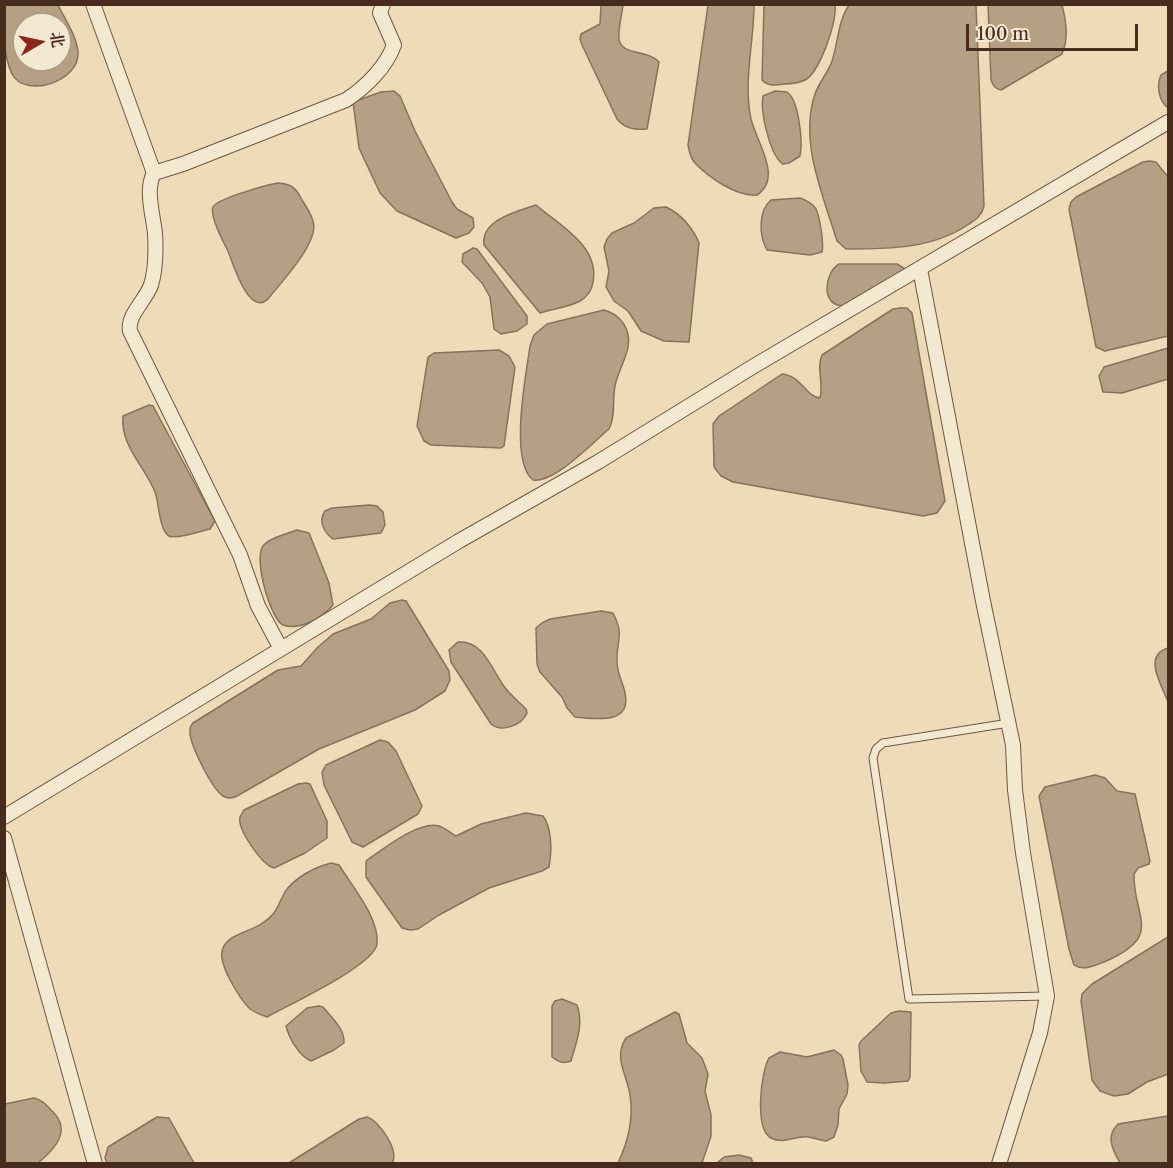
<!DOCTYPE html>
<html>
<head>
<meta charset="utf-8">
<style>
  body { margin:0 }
  #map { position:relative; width:1173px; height:1168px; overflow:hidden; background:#eddcb7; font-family:"Libre Caslon Text","Noto Serif SC",serif }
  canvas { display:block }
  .frame { position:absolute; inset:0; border:6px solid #472b1d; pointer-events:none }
  .north { position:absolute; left:12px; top:12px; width:60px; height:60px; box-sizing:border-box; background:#f3e8d0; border:2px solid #ae9c88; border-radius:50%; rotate:81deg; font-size:16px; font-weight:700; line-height:24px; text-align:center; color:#472b1d }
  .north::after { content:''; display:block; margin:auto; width:21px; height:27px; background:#8f2418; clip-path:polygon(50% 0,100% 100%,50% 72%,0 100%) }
  .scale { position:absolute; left:966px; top:24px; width:172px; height:27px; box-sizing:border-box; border:3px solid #472b1d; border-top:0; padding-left:8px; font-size:18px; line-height:21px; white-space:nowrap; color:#472b1d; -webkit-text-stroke:4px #f3e8d0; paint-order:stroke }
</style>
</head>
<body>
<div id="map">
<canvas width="1173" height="1168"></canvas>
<div class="frame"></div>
<div class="north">北</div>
<div class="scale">100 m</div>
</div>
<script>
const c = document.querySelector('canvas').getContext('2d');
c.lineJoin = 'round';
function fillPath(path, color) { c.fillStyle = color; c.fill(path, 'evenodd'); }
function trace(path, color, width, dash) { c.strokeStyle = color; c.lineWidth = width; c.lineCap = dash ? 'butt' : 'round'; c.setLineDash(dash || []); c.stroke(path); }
const water = new Path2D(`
  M4,5H58C65,19 77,37 78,52C80,82 25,99 12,74C2,52 4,28 4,5ZM24,24H60V60H24Z
  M601,5H623C622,15 618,28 619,39C621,56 648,49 659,62L647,129C635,130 625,129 617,119L582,45L580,39L581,34L600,24Z
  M708,5H754C754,42 743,82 751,119C757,143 783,178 757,195C737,197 708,177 695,163C690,158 689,151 688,145Z
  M764,5H835C837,21 821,68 807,79C800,83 792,84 784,84C775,85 769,87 762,80Z
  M849,5H976L984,206C982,215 977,219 969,224C933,249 889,249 846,249L837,241C823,195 799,142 815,94C819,82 828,73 832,61C838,43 838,21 849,5Z
  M988,5H1062C1066,21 1069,38 1062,54L1001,90C995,89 993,85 991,80Z
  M1168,71V108C1159,101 1156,86 1161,75Z
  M394,91L400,96L415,131L452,202L457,209L473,218L474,227L469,233L456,238L397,211L380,193L359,148L353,102L381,92Z
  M775,91L787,92C799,100 803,142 800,156L789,163L783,164C770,156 760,111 763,96Z
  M1150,161L1156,162L1168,177V336L1105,351L1096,347L1069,209L1071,202L1076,197L1143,162Z
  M278,183C292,184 296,188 302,200C306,206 311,214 313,221C320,242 281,282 268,299C249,317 233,264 228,251C224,243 209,216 213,207C218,198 267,185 278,183Z
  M800,198C806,200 812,203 816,209C820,218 824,244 822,252L810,255L767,250C759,236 758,211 771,200Z
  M536,205C559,225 600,246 593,282C592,290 587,297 580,301C569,307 553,309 540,313L484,245C480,220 518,211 536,205Z
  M666,207C681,214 693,228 699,243L689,342L664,341L641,331L628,311L614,301L606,287L609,271L604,247L607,239L612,233L634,223L654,208Z
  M473,248L477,249L527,316V324L517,331L501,334L494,329L490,297L482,283L462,262L463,254Z
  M839,264H897L905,269L904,272L845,306C820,307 824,273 839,264Z
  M900,308H907L912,313L945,501L937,513L923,516L733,482L721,476L714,467L713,424L719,416L782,374C802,376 806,397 820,398C824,384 816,368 822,355L893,309Z
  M604,310C612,312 618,316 623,323C638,345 619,364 615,386C612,401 616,415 609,429C592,443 555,483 533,480C509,461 526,375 530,346L534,335L547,324Z
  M1168,348V379L1122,393L1103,392L1099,376L1104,367Z
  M499,350L509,356L515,367L504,446L501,448L431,445L424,441L417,426L428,357L434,353Z
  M149,405L153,406L215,521L210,529C201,531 176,540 169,536C159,530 159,502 155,492C145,467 120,445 123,416Z
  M369,505L377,506L383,512L385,525L381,533L333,539C324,532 318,522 325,511L332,508Z
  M297,530L309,533L329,583L333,605C323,617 300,631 283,625C271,620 253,559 263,546C269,538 287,534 297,530Z
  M402,600L406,601L449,671L450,680L445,691L415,710L319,749L237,796C233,798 228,799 223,796C212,789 190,745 190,732C190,727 190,727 193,723L278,670L301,666L318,647L333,634L371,619L390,603Z
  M601,611L613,613C625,636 616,640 617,662C617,673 623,683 625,693C632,725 596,719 575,717L567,708L562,697L540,672L537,664L536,628L542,623L550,619Z
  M458,642C483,640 491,668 503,685C509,694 518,701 526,709L527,713C522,725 502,733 491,724L451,662L449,650Z
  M1168,648V702C1162,685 1142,656 1168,648Z
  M380,740L388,742L396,751L422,806L418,814L363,847L352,842L324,785L322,772L326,765Z
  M1095,775L1105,778L1117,791L1135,794L1150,861L1149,864L1138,868L1134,874C1133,918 1165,936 1104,962C1094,966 1083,971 1074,965L1069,949L1039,796L1045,787Z
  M306,783L310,784L327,821V838L305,853L274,868C262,865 237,829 240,817L244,810L298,784Z
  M526,813L543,816C552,828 552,851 549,867L542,871L489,888L439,915L418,929L410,930L402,928L366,877V861C382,850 419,820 439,826C445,828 451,833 456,836L481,824Z
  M331,863L339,865C352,886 380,919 377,944C375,965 288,1005 267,1017C260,1015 256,1013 250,1009C240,999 216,962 223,948C229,934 249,932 261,924C278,913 276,908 285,892C294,878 315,867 331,863Z
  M1168,937V1074L1147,1082L1128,1094L1114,1096L1100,1091L1092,1080L1081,1001L1082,994L1092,984Z
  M562,999L577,1005C584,1024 576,1043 571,1061C563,1064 559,1062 552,1057V1006L555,1001Z
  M319,1006L323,1007C332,1018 345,1029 344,1043L334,1050L311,1061C299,1056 289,1038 286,1026L307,1008Z
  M899,1011L911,1012L910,1077L908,1081L884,1083L867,1082L861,1071L859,1045L861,1041L891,1013Z
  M675,1012L679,1014L687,1043L702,1058L708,1074L705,1091L711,1115V1136L702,1163H618C628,1142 634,1120 630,1095C627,1074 613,1058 626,1038Z
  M834,1050L841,1055L843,1059L848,1085L847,1094L839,1109L838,1125L834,1137L826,1141C820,1140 814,1138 808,1137C796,1135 784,1145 771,1138C754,1129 761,1072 769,1058L780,1052L807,1057Z
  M34,1098C43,1100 47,1106 53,1112C72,1131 54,1150 38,1163H5V1104Z
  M1168,1116V1163H1120C1113,1150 1105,1137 1118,1124Z
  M157,1117L169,1118L194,1163H107L105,1158L108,1147Z
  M367,1117C379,1120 402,1154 391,1164L289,1163L359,1119Z
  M739,1155L751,1158L753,1163H717L724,1157Z`);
fillPath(water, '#b5a083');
trace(water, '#89715a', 1.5);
const service = new Path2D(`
  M1009,723L883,743L876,749L873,758L909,999L1047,996`);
const minor = new Path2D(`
  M93,4L154,173C145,189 153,215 155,233C156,250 156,269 151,285C146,300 127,315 130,331L240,555L258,606L281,649
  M154,173L183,164L346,100C366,87 386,67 394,45L380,13L383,4
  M920,269L983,601L1013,745L1015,790L1023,853L1047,996L1040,1033L999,1164
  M4,817L459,541L598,462L754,366L1168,122
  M4,838L95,1164`);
trace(service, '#705744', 9);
trace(minor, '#705744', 16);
trace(service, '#f3e8d0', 7);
trace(minor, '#f3e8d0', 14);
</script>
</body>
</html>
